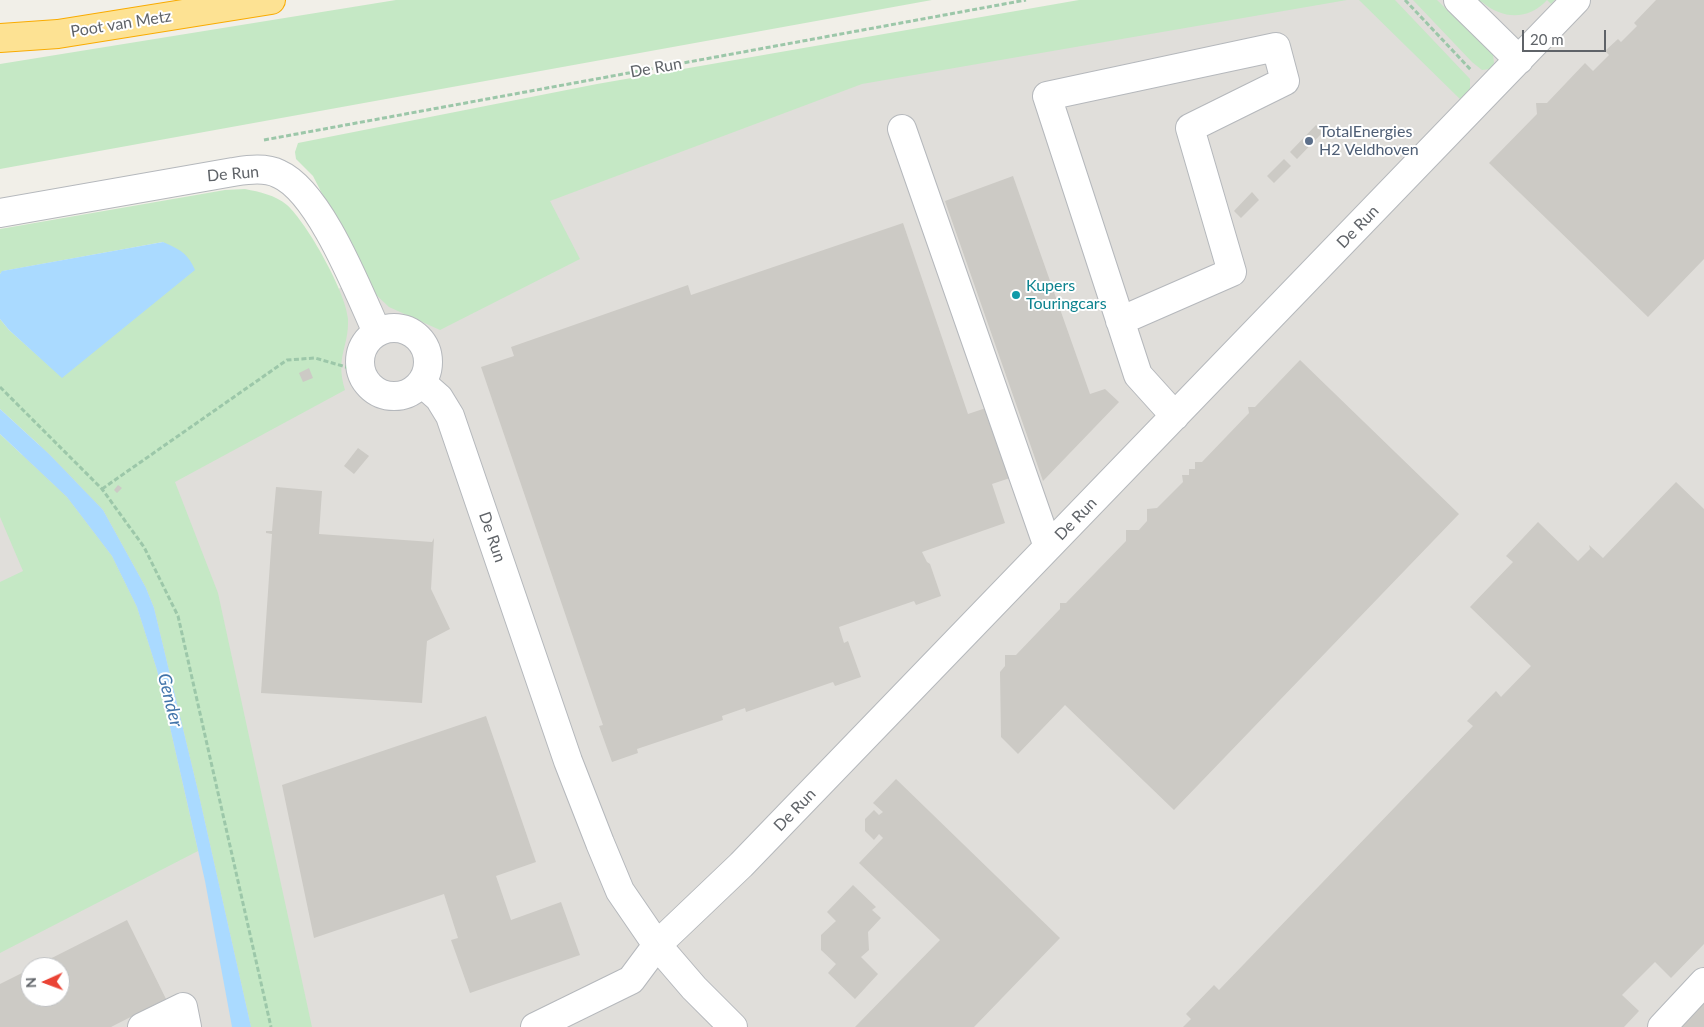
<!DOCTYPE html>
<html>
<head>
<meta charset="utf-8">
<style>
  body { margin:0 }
  #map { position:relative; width:1704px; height:1027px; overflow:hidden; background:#f1efe8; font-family:Lato,sans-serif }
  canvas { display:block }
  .north { position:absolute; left:20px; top:957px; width:50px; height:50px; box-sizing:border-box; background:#fff; border:1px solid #bfc1c3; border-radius:50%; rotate:268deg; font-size:14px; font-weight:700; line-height:20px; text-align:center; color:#5f6368 }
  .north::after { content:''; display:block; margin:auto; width:18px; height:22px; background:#ea4335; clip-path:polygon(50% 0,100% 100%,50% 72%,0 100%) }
  .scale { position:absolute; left:1522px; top:30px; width:84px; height:22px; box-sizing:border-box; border:2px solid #5f6368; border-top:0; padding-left:6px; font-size:15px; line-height:18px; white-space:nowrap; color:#5f6368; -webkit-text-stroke:4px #fff; paint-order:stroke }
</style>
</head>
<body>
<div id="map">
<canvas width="1704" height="1027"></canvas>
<div class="north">N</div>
<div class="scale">20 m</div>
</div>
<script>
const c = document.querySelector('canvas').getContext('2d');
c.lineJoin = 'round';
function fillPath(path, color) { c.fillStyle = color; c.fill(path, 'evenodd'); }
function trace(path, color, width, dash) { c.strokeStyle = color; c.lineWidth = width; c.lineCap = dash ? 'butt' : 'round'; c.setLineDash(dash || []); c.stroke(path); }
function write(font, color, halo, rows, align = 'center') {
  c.font = font + ' Lato,sans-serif'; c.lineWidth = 4; c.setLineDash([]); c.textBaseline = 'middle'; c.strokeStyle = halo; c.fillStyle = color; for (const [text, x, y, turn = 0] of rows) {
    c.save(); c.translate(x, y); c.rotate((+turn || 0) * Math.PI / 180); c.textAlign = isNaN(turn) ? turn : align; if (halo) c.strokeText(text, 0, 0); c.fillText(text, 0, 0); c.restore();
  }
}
fillPath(new Path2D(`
  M1164,0H1704V1027H0V466L363,276L586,97ZM30,967H60V997H30Z`), '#e0deda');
fillPath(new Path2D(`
  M396,0H932L0,169V64Z
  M1079,0H1347L862,84L550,201L580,259L440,330L389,307L371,290L313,176L296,159L295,152L298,143L597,84Z
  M1359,0H1395L1470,79V89L1461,100Z
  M1413,0H1437L1493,55L1494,63L1490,69L1482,70L1472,62Z
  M1474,0H1555L1551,4L1547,0C1528,21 1502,19 1482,2L1479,5Z
  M245,189C260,192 275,195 287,205C307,223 346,292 348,319C349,348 335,356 345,390L175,482L218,593L312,1027H251L198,791L154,608L146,588L103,510L49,454L0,409V319L9,330L62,377L194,270L163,242L3,271L0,274V229L225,190Z
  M0,434L67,497L112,556L137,607L157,670L198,851L0,953V582L23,571L0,517Z`), '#c5e8c5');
fillPath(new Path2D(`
  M163,242C179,249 188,253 195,270L62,378L9,330L0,319V274L2,271Z
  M0,409L49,454L103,510L146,588L154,608L198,791L251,1027H232L205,881L157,670L137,607L112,556L67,497L0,434Z`), '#aadaff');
fillPath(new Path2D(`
  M1656,0H1704V259L1648,317L1489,163L1537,114L1536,103H1547L1585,63L1593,71L1609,55L1605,51L1618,39L1621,42L1637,26L1634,23Z
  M1316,125L1323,132L1297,159L1290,152Z
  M1284,159L1291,166L1274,183L1267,176Z
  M1013,176L1090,394L1105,389L1119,402L1043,481L945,201Z
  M1252,192L1259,200L1241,218L1234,211Z
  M903,223L968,414L989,407L1013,477L992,484L1005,523L922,552L927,562L930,564L941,596L916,605L914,601L839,627L844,643L848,641L861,677L835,686L833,682L746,712L745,708L722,716L723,720L637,749L638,753L612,762L599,726L603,725L481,367L514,356L511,347L688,285L691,295Z
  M1300,360L1459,514L1174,810L1065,705L1018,754L1001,737L1000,672L1005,666V655H1016L1060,609V603H1066L1126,541V530H1139L1147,521V509L1157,508L1183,482L1182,475H1189V469H1195V462H1202L1249,413L1248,407H1255Z
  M309,368L313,378L303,382L299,373Z
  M358,448L369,456L354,474L344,466Z
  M1676,482L1704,509V944L1671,978L1655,962L1622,995L1639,1011L1624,1027H1183L1191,1019L1186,1014L1214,985L1219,990L1473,726L1467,721L1496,691L1501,697L1531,666L1470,607L1513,562L1506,556L1538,522L1578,561L1590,549L1589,545L1603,558Z
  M118,485L122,488L117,493L114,490Z
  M276,487L322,491L319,534L432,542L434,538L431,589L450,629L427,641L422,703L261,693L272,534L266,533V531H272Z
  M486,716L536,862L496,876L511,920L561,902L580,955L470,993L451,940L458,938L444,894L314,938L282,785Z
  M896,779L1060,938L974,1027H855L940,940L859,863L883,838L879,834L874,840L865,831V819L874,810L879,815L883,812L873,803Z
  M853,885L876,907L872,910L881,918L868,932L869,950L861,957L878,974L855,999L828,973L836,964L821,950V935L836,921L827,912Z
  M127,920L166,999L111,1027H0V984L30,969V997H60V967H34Z
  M1704,1001V1027H1679Z`), '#cccac5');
const minor = new Path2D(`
  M1458,0L1519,60
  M902,129L1048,547
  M0,213L233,172C247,170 265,167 279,174C320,192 358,291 377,332
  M1120,321L1232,272L1190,128L1285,81L1276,47L1047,96L1138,375L1175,416
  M360 362a34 34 0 1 1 68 0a34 34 0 1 1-68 0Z
  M422,383L439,398L450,416L568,761L600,843L620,891L657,945L631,980L535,1027
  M142,1027L183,1007L187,1027
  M733,1027L694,988L657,945L741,865L1576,0
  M1662,1027L1704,982`);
const highway = new Path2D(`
  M0,38L58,34L271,0`);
trace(minor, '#b5b8bc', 30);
trace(highway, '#f9ab00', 30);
trace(new Path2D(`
  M1405,0L1471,70
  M264,140L1026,0
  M0,387L102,489L144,547L178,616L271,1027
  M102,489L287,360L315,358L360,371`), '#9cc7a9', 3, [5, 2.5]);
trace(minor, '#fff', 28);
trace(highway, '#fde293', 28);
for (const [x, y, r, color] of [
  [1309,141,5,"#5c6f8a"],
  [1016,295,5,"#0f9aa8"]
]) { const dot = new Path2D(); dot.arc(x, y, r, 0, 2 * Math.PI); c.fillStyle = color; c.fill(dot); trace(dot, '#fff', 2); }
write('16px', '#5f6368', '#fff', [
  ["Poot van Metz",121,24,-9],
  ["De Run",656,68,-10],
  ["De Run",233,174,-5],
  ["De Run",1358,227,-46],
  ["De Run",1076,519,-46],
  ["De Run",492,537,71],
  ["De Run",795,810,-46]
]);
write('16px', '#4e5e75', '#fff', [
  ["TotalEnergies",1319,132],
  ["H2 Veldhoven",1319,150]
], 'left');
write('16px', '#0d838f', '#fff', [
  ["Kupers",1026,286],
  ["Touringcars",1026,304]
], 'left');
write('italic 18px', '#4174aa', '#fff', [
  ["Gender",170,700,76]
]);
</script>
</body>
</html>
